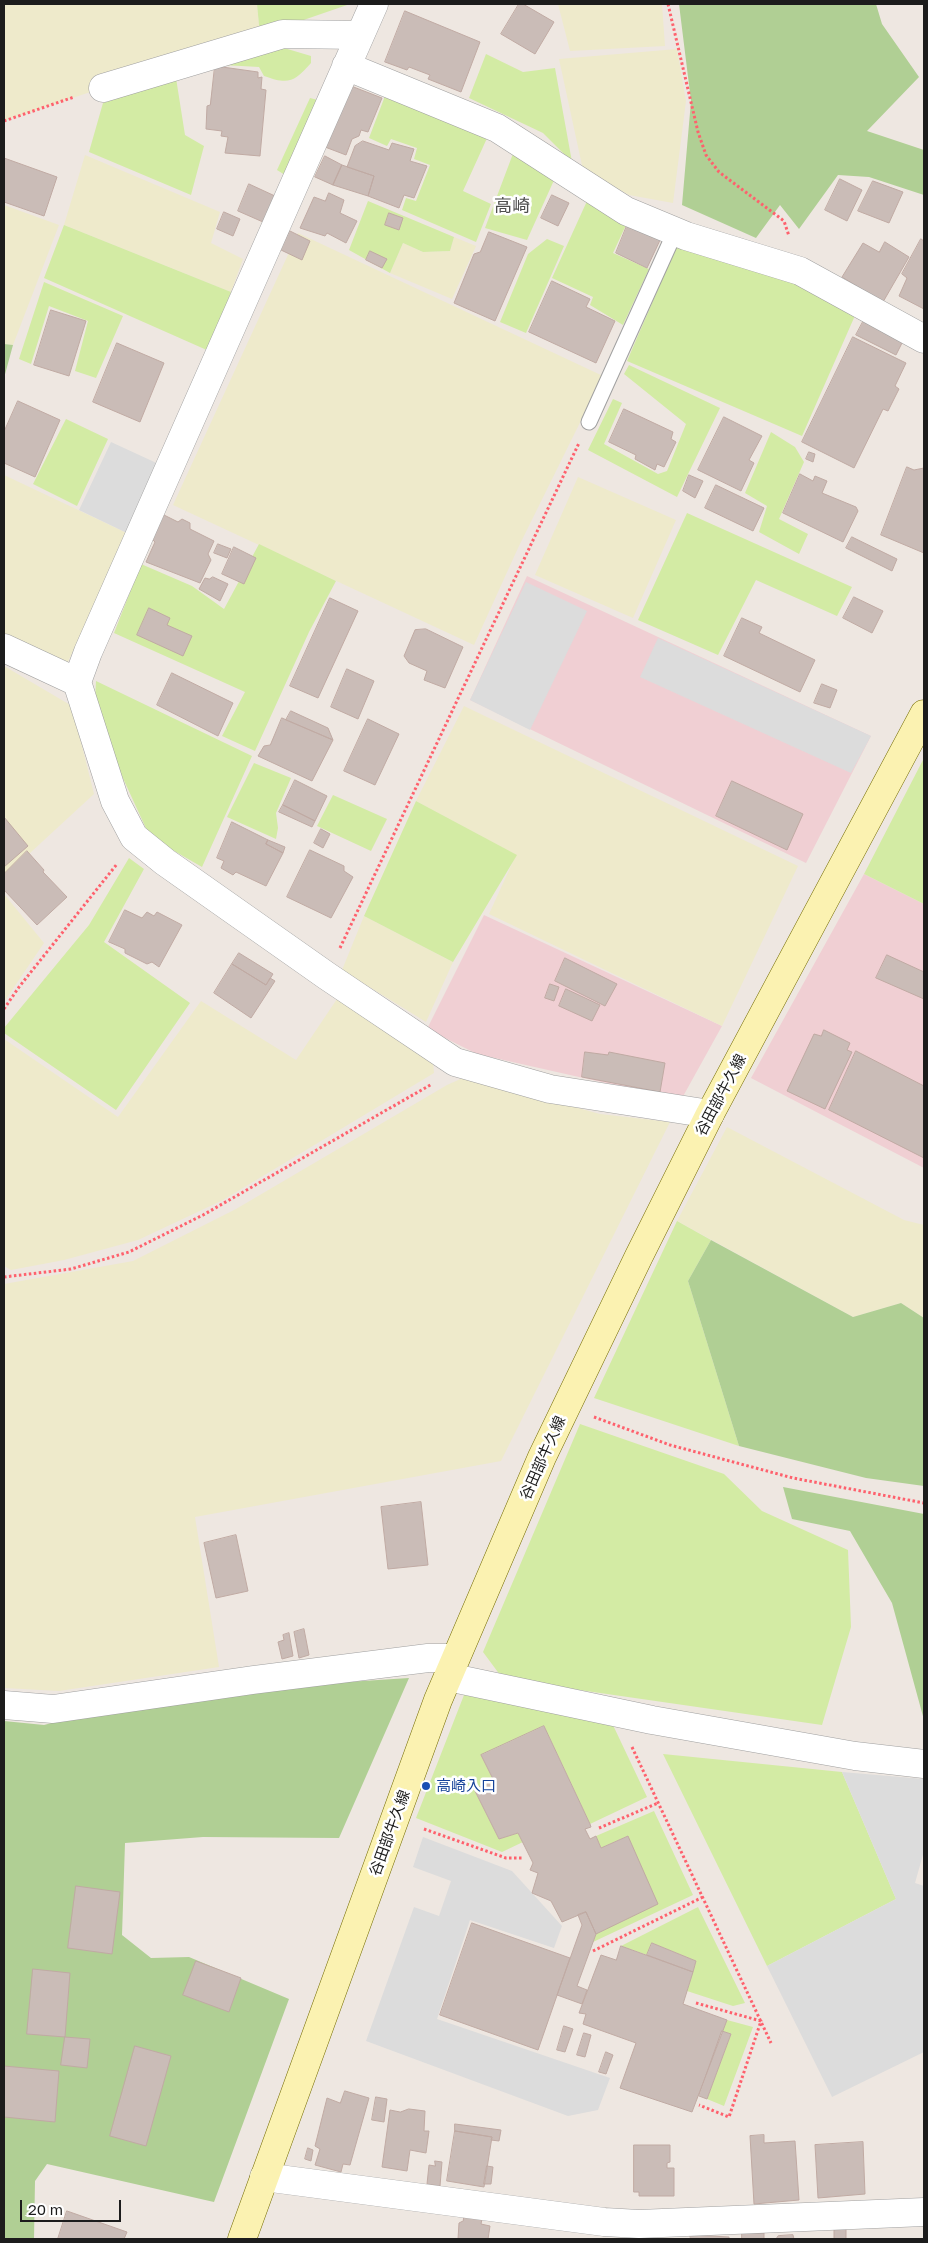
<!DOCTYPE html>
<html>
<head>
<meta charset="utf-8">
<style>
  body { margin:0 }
  #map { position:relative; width:928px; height:2243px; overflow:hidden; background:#eee7e1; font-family:"Golos Text",sans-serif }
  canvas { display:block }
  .frame { position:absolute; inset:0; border:5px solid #1c1c1c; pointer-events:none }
  .scale { position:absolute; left:20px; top:2200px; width:101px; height:22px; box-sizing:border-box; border:2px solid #1c1c1c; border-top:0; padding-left:6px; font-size:15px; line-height:18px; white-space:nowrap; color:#1c1c1c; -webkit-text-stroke:4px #fff; paint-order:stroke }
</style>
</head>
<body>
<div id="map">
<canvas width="928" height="2243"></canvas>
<div class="frame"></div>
<div class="scale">20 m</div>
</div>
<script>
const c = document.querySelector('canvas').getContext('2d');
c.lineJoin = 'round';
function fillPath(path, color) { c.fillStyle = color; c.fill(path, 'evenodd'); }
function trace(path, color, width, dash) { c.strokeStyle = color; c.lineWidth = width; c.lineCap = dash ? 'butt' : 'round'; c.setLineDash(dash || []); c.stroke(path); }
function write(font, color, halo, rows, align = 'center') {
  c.font = font + ' "Golos Text","Noto Sans JP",sans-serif'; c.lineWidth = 5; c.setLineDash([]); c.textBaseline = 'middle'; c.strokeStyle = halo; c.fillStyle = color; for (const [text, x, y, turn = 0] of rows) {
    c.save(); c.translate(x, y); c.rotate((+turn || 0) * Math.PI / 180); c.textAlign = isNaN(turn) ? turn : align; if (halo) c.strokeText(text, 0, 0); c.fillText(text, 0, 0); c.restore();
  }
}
fillPath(new Path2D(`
  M527,576L871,736L806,863L470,700Z
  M864,874L924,904V1168L751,1078Z
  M484,915L722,1026L681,1100L477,1054L427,1029Z`), '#f0cfd3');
fillPath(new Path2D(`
  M4,4H257L260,35L4,121Z
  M558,4H662L665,46L570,51Z
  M677,49L686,101L673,203L629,195L583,170L559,59Z
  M85,155L220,212L211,243L243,259L231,292L64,225Z
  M4,205L59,225L13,345L4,344Z
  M298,233L603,376L518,548L474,645L173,505Z
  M454,237L476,246L452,299L390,273L403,243L423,252L450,251Z
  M4,475L129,534L66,666L4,635Z
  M578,477L676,520L633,618L535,575Z
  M4,666L72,706L94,794L4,877Z
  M464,706L798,866L722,1026L489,914L516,855L416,801Z
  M4,894L44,943L4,1002Z
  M364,916L453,962L426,1022L342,970Z
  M337,999L433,1062L434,1073L223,1200L138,1240L64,1260L11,1270L4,1266V1039L118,1117L201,1001L296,1060Z
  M465,1077L600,1114L670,1122L501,1461L195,1517L219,1667L59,1691L4,1688V1284L133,1261L236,1209L447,1085Z
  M727,1127L904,1220L924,1225V1318L901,1303L853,1317L677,1221Z`), '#eeeacb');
fillPath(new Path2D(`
  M257,4H350L260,35Z
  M274,45L311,56V63C294,82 289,85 264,76L259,67L223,65Z
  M486,54L523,72L555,68L572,162L543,133L469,98Z
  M176,78L185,135L204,146L191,195L89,152L103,103Z
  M385,96L488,136L463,191L491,204L476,242L402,210L406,198L416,201L430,165L414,159L417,148L391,139L387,146L369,138Z
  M310,98L318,100L285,175L277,170Z
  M514,151L555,178L527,240L485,228Z
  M368,201L454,237L450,251L423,252L403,243L390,273L349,250Z
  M587,201L627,223L613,253L649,269L623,325L590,305L593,297L552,278Z
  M64,225L231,292L209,351L44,278Z
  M547,239L564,246L526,333L500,322L528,254Z
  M678,243L787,273L857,311L802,436L627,361Z
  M44,282L123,316L96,378L75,371L88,321L49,306L31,364L19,359Z
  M629,365L720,408L677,497L588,450L613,399L622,403L604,444L658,474L667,471L686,424L624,374Z
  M66,419L108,439L77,506L33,484Z
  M771,432L795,447L804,462L779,519L808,534L799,554L759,532L767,506L745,493Z
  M687,513L852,587L837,616L756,580L718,655L638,620Z
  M259,544L336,581L309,632L255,751L222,736L245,692L114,633L141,564L192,586L224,609Z
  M96,681L252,756L202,867L150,837L121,774L95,700Z
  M924,758V904L864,874Z
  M254,763L291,778L276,813L278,828L276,839L227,817Z
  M333,795L387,819L371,851L317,826Z
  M416,801L517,855L453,962L364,916Z
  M129,858L144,869L104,942L190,1003L116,1110L4,1033V1028L89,925Z
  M677,1221L711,1240L688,1281L739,1446L594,1398Z
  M580,1424L724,1474L762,1511L848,1550L851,1627L822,1725L503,1679L483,1652Z
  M464,1695L612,1723L647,1797L590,1824L544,1726L481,1755L494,1781L474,1789L499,1839L518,1833L523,1842L502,1852L416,1818Z
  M663,1754L842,1772L896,1899L767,1966Z
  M654,1811L693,1895L593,1942L628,1836L601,1848L596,1836Z
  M698,1907L745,2003L733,2006L687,1991L696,1961L652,1943L647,1955L621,1946Z
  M727,2020L753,2027L724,2106L707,2099L731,2034L722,2031Z`), '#d3eba4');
fillPath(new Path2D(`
  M679,4H876L882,24L919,77L867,131L924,150V195L869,177L838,175L799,229L780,205L756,238L682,205L691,101Z
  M4,344L13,345L4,378Z
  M711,1240L853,1317L901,1303L924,1318V1486L866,1478L739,1446L688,1281Z
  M783,1487L924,1514V1720L892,1603L850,1531L792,1519Z
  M409,1678L339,1838L203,1837L125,1843L122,1935L151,1958L189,1957L289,1999L214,2202L47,2164L35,2181L34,2239H4V1721L44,1725L162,1694Z`), '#b0cf94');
fillPath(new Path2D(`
  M111,442L163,466L129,534L79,510Z
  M526,582L587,611L530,730L470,700Z
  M658,638L871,736L851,773L640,677Z
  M842,1772L924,1779V1851L915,1883L924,1886V2052L832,2097L767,1966L896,1899Z
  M423,1837L512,1871L562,1926L554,1948L470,1920L437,2019L610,2078L598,2110L568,2116L366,2041L414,1907L439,1916L451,1881L413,1867Z`), '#dcdcdc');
const building = new Path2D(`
  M519,4H523L554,22L535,54L501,34Z
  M405,11L480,42L461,92L428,79L430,75L409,67L407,70L385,62Z
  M215,66L258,72V78L262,77L261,89L266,90L260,156L225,153L228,137L221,136L222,131L206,129L207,106L210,105Z
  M351,86L382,98L368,132L361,130L359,136L352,139L346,155L325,147Z
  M363,141L389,150L392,143L414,149L410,161L427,166L414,198L404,195L399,208L368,196L374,176L347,167L355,146Z
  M325,156L342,165L333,185L315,177Z
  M4,158L57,177L44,216L4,202Z
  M342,165L374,176L368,196L333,185Z
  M840,179L862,190L847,221L825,210Z
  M873,181L903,192L889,223L858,211Z
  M249,184L275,196L263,222L238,211Z
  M329,193L344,200L340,213L357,221L346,243L327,233L325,236L300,228L314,197L325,201Z
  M552,195L569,203L558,226L541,218Z
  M224,212L240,219L233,236L217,229Z
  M389,213L403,218L399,230L385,225Z
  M628,223L661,238L647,268L616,253Z
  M290,231L310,241L302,260L281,250Z
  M489,232L527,247L495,321L454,303L474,254L480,252Z
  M921,239L924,241V309L899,296L907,278L902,274Z
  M885,242L909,257L883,302L842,277L863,243L879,252Z
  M370,251L387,259L382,268L366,260Z
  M552,281L590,299L586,307L615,321L596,363L529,332Z
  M51,310L86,321L69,376L34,365Z
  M864,320L903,341L896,355L856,335Z
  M853,337L906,363L895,386L899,389L888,411L883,409L854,468L802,442Z
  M117,343L164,363L140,422L93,402Z
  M18,401L60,420L35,477L4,463V432Z
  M624,409L673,432L671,439L676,442L664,467L657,464L655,470L635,459L636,455L609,442Z
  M724,417L762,436L749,460L754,463L741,491L698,470Z
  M809,452L815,454L813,462L806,459Z
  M907,467L914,470L924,468V553L881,535Z
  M800,474L813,481L815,476L827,481L822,493L856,507L858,511L843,542L783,513Z
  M689,475L703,481L695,498L683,491Z
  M716,485L764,508L753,531L705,508Z
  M164,515L178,522L182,519L190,523V529L214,541L208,554L211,560L200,583L146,562L155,542L153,540Z
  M852,537L897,559L892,571L846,548Z
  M218,544L231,549L227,558L214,553Z
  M234,547L256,558L244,584L222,574Z
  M213,577L228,584L220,601L199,589L205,578L209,579Z
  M854,597L883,611L872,633L843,618Z
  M330,598L358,611L318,698L290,686Z
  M149,608L170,618L167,625L192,636L183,656L137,635Z
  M742,618L762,627L759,633L815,660L800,692L724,656Z
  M426,629L463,647L445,688L424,680L427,671L409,663L404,656L415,630Z
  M347,669L374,681L358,719L331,707Z
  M172,673L233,703L218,736L157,705Z
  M822,684L837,690L830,708L814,703Z
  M291,711L328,728L333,740L286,720Z
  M282,718L333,740L312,781L258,756L264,746L270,745Z
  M368,719L399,734L375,785L344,771Z
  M295,780L327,796L315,821L283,805Z
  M732,781L803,814L787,850L716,816Z
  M283,805L315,821L312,827L279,812Z
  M4,817L28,846L4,867Z
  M232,822L268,840L266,844L283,853L266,886L236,872L233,875L221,868L224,861L217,858Z
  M321,829L330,834L323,848L314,843Z
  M268,840L285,847L283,853L266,844Z
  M310,850L344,866V871L353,877L331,918L287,897Z
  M27,851L44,870L43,872L67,897L37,925L4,890V874Z
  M125,910L142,918L147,912L154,916L157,912L182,925L159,967L152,962L147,964L125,953V949L109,942Z
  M239,953L273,974L266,985L232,964Z
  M887,955L924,972V999L876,978Z
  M565,958L617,984L605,1006L555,981Z
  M232,964L266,985L270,978L275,981L251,1018L214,993Z
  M550,984L559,987L554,1001L545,998Z
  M566,989L600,1005L592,1021L559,1006Z
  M824,1030L850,1043L847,1050L852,1052L825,1109L787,1091L814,1034L821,1036Z
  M856,1051L924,1086V1158L829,1110Z
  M585,1052L608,1055L609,1052L665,1063L660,1092L582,1077Z
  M421,1502L428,1565L388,1569L381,1507Z
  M236,1535L248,1591L216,1598L204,1543Z
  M304,1629L309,1655L299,1658L294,1632Z
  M289,1633L293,1656L282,1659L278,1642L284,1640L283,1635Z
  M544,1726L590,1824L591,1827L585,1829L590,1839L596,1836L601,1848L628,1836L658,1904L596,1934L586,1912L562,1922L551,1901L532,1893L538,1873L530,1870L533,1863L518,1833L499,1839L474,1789L494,1781L481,1755Z
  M76,1886L120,1892L112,1954L68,1948Z
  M586,1912L596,1934L577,1986L587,1990L582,2004L557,1995L582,1925L578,1915Z
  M472,1923L570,1958L538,2050L440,2015Z
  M652,1943L696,1961L693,1972L647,1955Z
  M621,1946L693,1972L683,2004L727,2020L692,2112L620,2088L636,2043L583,2024L586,2014L579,2013L601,1955L616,1960Z
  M196,1961L241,1978L229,2012L183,1995Z
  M33,1969L70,1973L65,2037L27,2034Z
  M564,2026L573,2029L565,2052L557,2050Z
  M722,2031L731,2034L707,2099L699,2096Z
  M584,2033L591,2035L585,2057L577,2055Z
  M65,2037L90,2039L87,2068L61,2065Z
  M135,2046L171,2056L146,2146L110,2136Z
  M606,2052L613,2055L606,2074L599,2072Z
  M4,2066L59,2071L55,2122L4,2117Z
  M345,2091L369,2098L350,2165L343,2164L341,2172L315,2165L320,2149L315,2146L327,2098L340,2103Z
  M376,2097L387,2099L384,2122L372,2120Z
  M409,2109L425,2111L424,2131H429L426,2153L410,2150L407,2171L382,2167L390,2110L400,2112Z
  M455,2124L501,2130L499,2141L491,2140L492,2137L455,2131Z
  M455,2131L492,2137L484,2187L447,2181Z
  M764,2135V2143L795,2141L799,2200L754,2204L750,2136Z
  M863,2142L865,2194L818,2198L815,2145Z
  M634,2145H670V2162L667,2163V2168H674V2196H639V2192H634Z
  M308,2148L313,2150L311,2161L305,2159Z
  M435,2161L442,2162L440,2186L427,2184L429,2165L435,2166Z
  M487,2166L493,2167L491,2184H484Z
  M67,2211L127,2232L124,2239H58Z
  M464,2216L482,2219L481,2224L490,2226L488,2239H458L459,2223L463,2221Z
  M846,2227V2239H834V2230Z
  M742,2233H764V2239H773H742Z
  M690,2235L729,2237V2239H691Z
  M793,2235L794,2239H776L778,2236Z`);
fillPath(building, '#cabcb7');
trace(building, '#c0aaa3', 1);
const service = new Path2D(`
  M589,422L675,232`);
const minor = new Path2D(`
  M374,4L88,652L77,682L115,801L134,837L165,862L327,976L455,1062L550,1089L710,1114
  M346,66L497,128L626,211L686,236L800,271L924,339
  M103,88L283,34L360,35
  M4,648L77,682
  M448,1677L652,1720L855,1756L924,1764
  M4,1705L53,1709L253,1680L428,1658H455
  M264,2177L604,2222L639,2224L924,2212`);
const secondary = new Path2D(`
  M242,2239L438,1700L542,1457L639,1256L710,1114L924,714`);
trace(service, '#a0a0a0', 17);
trace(minor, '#a0a0a0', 29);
trace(secondary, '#756d01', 29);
trace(new Path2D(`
  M668,4L698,132L706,155L719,172L784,221L789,236
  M4,121L74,97
  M340,948L579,443
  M4,1009L19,987L117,864
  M4,1277L71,1269L129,1252L203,1215L432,1084
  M594,1417L670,1445L793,1478L924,1503
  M632,1747L771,2043
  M599,1828L658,1803
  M424,1829L506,1858H522
  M593,1951L703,1897
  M696,2003L761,2021L729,2117L699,2105`), '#fe616d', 3, [2.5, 2.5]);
trace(service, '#fff', 15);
trace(minor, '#fff', 28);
trace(secondary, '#fbf2b1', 28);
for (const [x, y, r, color] of [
  [426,1786,5,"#1a4fb4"]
]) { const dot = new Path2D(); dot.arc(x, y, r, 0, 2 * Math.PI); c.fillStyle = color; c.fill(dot); trace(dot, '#fff', 2); }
write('15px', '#1c1c1c', '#fff', [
  ["谷田部牛久線",721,1095,-62],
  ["谷田部牛久線",543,1458,-66],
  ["谷田部牛久線",390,1833,-70]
]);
write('15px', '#164399', '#fff', [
  ["高崎入口",436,1786]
], 'left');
write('18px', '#4f4f4f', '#fff', [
  ["高崎",512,206]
]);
</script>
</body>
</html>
